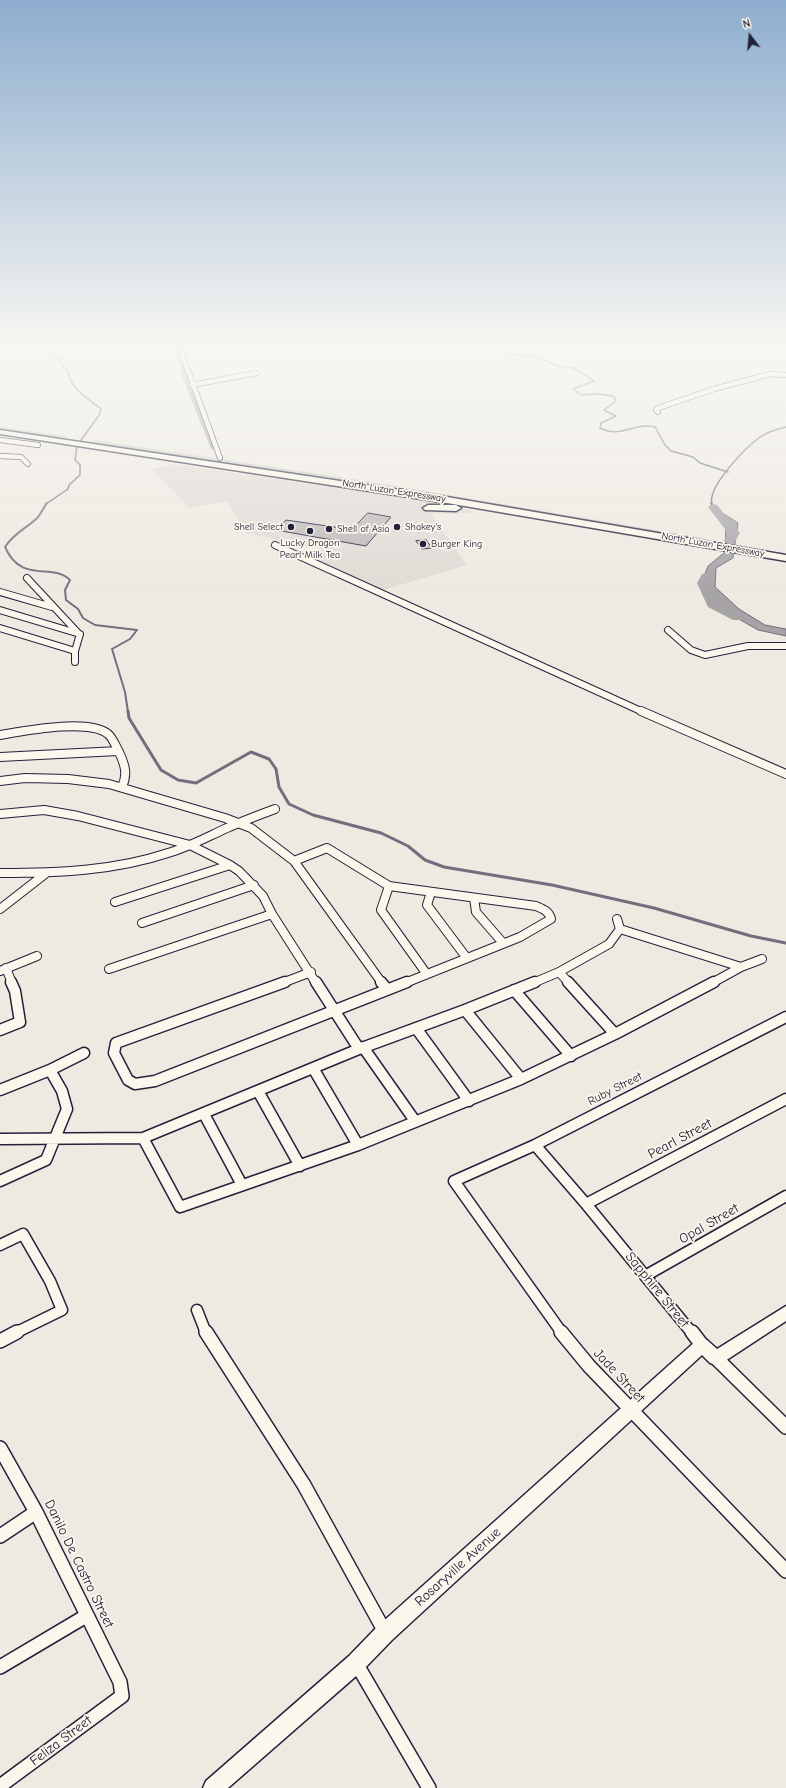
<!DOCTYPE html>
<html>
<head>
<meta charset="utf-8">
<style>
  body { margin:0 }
  #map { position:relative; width:786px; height:1788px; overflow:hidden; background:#eeeae2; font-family:"Comic Neue",sans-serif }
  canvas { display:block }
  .north { position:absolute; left:730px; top:16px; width:40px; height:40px; -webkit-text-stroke:3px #fbf7ec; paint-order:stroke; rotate:344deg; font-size:11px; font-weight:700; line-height:16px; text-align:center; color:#22223b }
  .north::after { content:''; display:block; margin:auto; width:14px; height:18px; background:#22223b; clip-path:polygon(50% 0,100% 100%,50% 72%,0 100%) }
</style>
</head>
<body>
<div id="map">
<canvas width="786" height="1788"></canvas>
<div class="north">N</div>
</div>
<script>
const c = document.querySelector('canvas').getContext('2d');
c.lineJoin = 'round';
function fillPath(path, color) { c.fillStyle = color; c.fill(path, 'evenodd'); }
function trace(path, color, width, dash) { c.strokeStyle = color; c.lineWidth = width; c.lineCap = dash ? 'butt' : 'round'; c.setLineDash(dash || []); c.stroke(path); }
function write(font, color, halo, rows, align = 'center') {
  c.font = font + ' "Comic Neue",sans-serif'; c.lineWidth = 3.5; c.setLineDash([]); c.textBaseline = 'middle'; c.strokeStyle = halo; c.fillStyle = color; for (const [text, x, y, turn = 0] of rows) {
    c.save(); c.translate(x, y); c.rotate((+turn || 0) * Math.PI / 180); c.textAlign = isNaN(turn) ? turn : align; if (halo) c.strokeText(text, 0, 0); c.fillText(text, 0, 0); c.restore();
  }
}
fillPath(new Path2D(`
  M173,464L451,504L473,512L471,513L431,514L467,565L380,591L313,561L320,548L275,540L244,532L228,501L189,508L151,469Z`), '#dfdbd5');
fillPath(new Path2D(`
  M0,427L67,436L64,438L0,430Z
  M93,440L359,480L703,538L702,541L429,494L91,442Z`), '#d0cdc9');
const water = new Path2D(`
  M713,507L738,523L733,558L716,568L715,587L739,609L765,625L786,629V636L758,630L718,607L700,587L708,566L725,552L726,518Z`);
fillPath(water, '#a6a3a7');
trace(water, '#716f7c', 1);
trace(new Path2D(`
  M39,343C56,351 55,360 68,371C70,389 88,398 101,409L99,415L77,446L75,460L80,465V475L69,485L68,489L46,504
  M488,343L494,344L509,354L537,357L558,366L574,368L594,381L573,389L581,395L599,394L613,396L616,401L604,410L616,416L601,423L600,428C622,439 632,422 655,427L665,445L671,451L693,457L700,463L728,472
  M712,504C707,487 746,447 760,437C768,432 777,429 786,427`), '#716f7c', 1.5);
trace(new Path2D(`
  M47,503C43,508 40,516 36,519C24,530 14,533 5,547C22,585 52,562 70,580L65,590L66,600L78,609L83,618L95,625L137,630L130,639L112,649L125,692L128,712
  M711,503L713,507`), '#716f7c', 2);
trace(new Path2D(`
  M128,711L129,718L161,770L178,780L196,783L251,752L269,759L276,769L279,787L289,804L313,815L381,833L408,846L425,860L444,867L552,885L654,908L751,936L786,943`), '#716f7c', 3);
fillPath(new Path2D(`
  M174,343H179L188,376L217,449L216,450L211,449L182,376Z`), '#a6a3a7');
fillPath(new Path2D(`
  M713,504L717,505L740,533L734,543L730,544L724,541L728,533L708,507Z
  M706,573L710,574L712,577L709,583L717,602L741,614L743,617L741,620H733L708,607L697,583L702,574Z`), '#a6a3a7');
const building = new Path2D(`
  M368,513L391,517L366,546L276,530L286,520L341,528L356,525Z
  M426,540L432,548L422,549L416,541Z`);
fillPath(building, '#bcb8b8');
trace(building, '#22223b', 1);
const streetFar4 = new Path2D(`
  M178,343L220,458
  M0,344L5,343
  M192,385L256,373
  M658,412L656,410L658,408L714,389L770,374L786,375
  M0,440L38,445
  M0,456L21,457L28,464`);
const streetFar3 = new Path2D(`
  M275,545L643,712
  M27,578L79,634
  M0,592L52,607
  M0,610L80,634L75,651V662
  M0,628L75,651
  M668,630L691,650L705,655L748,646H786`);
const streetFar2 = new Path2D(`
  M641,711L786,774
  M0,735C24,731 89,718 108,734C113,738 116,747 119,752C125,765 128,774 122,787
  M0,757L118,751
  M0,781L25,778L68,779L109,784L225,818L251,828L294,861L382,983
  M0,814L44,810L78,816L190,845L230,865L239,871L263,896L272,914L316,983
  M294,861L327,848L389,886L536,906C543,909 549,911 551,919L520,937L405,983
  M0,873C57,873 114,871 168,853C189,847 207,837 227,828C243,821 259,815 275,809
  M389,886L381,910L426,973
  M431,892L427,905L466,957
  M474,898L476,912L503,943
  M115,902L230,865
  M0,909L45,874
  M142,923L254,885
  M620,929L741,967
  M6,968L12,983
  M109,969L272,914
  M0,971L37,956
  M559,972L569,983
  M282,983L311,972
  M533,983L559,972L609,944L620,929L617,919
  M712,983L741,967L762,959`);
const streetFar1 = new Path2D(`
  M285,982L116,1043L114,1053L128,1080L135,1084L155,1081L407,982
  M316,982L359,1049
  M381,982L386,988
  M568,982L615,1034
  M514,990L571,1056
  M465,1010L521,1079
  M416,1028L469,1101
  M0,1030L20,1022L15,991L11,982
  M363,1047L415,1121
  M313,1068L358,1145
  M0,1090L50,1070
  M258,1091L300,1166
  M204,1114L242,1185
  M143,1138L180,1207L358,1145L521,1079L615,1034L714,982
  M0,1139L143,1138L359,1049L465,1010L535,982
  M535,1145L586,1204L692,1333
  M0,1181L46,1160L67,1109L62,1091L50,1070L84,1053
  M586,1204L786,1099
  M0,1245L23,1234L50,1281L62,1310L15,1333
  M645,1276L786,1196
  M197,1310L206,1333
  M562,1333L454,1181L535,1145L786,1017`);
const street = new Path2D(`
  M206,1332L304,1485L385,1632
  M561,1332L589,1366L786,1571
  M692,1332L702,1345
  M0,1341L17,1332
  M716,1358L786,1427
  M0,1448L36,1512L120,1682L122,1696L0,1786
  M0,1536L36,1512
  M356,1663L429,1788
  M0,1667L86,1616`);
const secondary = new Path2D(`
  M786,1306V1321L722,1363L716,1365L710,1363L702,1355L392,1640L363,1670L228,1788H203L206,1781L349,1656L378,1626L697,1340L702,1338L707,1340L717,1349Z`);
const highway = new Path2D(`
  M0,430L447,497L786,555V561L447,503L0,434Z
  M428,505H456L461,508L456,511L425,510L423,508Z`);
trace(streetFar4, '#22223b', 6);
trace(streetFar3, '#22223b', 8);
trace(streetFar2, '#22223b', 10);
trace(streetFar1, '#22223b', 13);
trace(street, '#22223b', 16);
trace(secondary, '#22223b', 3);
trace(highway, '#22223b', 3);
trace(streetFar4, '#fbf7ec', 4.5);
trace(streetFar3, '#fbf7ec', 6);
trace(streetFar2, '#fbf7ec', 8);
trace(streetFar1, '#fbf7ec', 10);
trace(street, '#fbf7ec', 13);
fillPath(secondary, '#fbf7ec');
fillPath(highway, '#fbf7ec');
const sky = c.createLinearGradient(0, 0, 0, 594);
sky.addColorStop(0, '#8dadce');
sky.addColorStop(0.58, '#f7f6f2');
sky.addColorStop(1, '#f7f6f200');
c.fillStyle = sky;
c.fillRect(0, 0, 786, 594);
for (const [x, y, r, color] of [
  [291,527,4,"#22223b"],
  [397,527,4,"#22223b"],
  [329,529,4,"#22223b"],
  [310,531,4,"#22223b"],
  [423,544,4,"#22223b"]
]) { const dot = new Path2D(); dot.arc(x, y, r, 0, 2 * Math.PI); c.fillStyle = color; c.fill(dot); trace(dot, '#fbf7ec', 1.5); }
write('10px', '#22223b', '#fbf7ec', [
  ["North Luzon Expressway",394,491,9],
  ["North Luzon Expressway",713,545,10]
]);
write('10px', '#22223b', '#fbf7ec', [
  ["Shell Select",283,527,"right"],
  ["Shakey's",405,527],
  ["Shell of Asia",337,529],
  ["Lucky Dragon",310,543,"center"],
  ["Pearl Milk Tea",310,555,"center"],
  ["Burger King",431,544]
], 'left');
write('12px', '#22223b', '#fbf7ec', [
  ["Ruby Street",615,1089,-27]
]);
write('14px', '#22223b', '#fbf7ec', [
  ["Pearl Street",680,1139,-28],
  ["Opal Street",709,1224,-30],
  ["Sapphire Street",657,1290,51],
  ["Jade Street",619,1376,47],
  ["Danilo De Castro Street",79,1564,64],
  ["Rosaryville Avenue",458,1567,-42],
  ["Feliza Street",61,1741,-37]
]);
</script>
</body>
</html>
